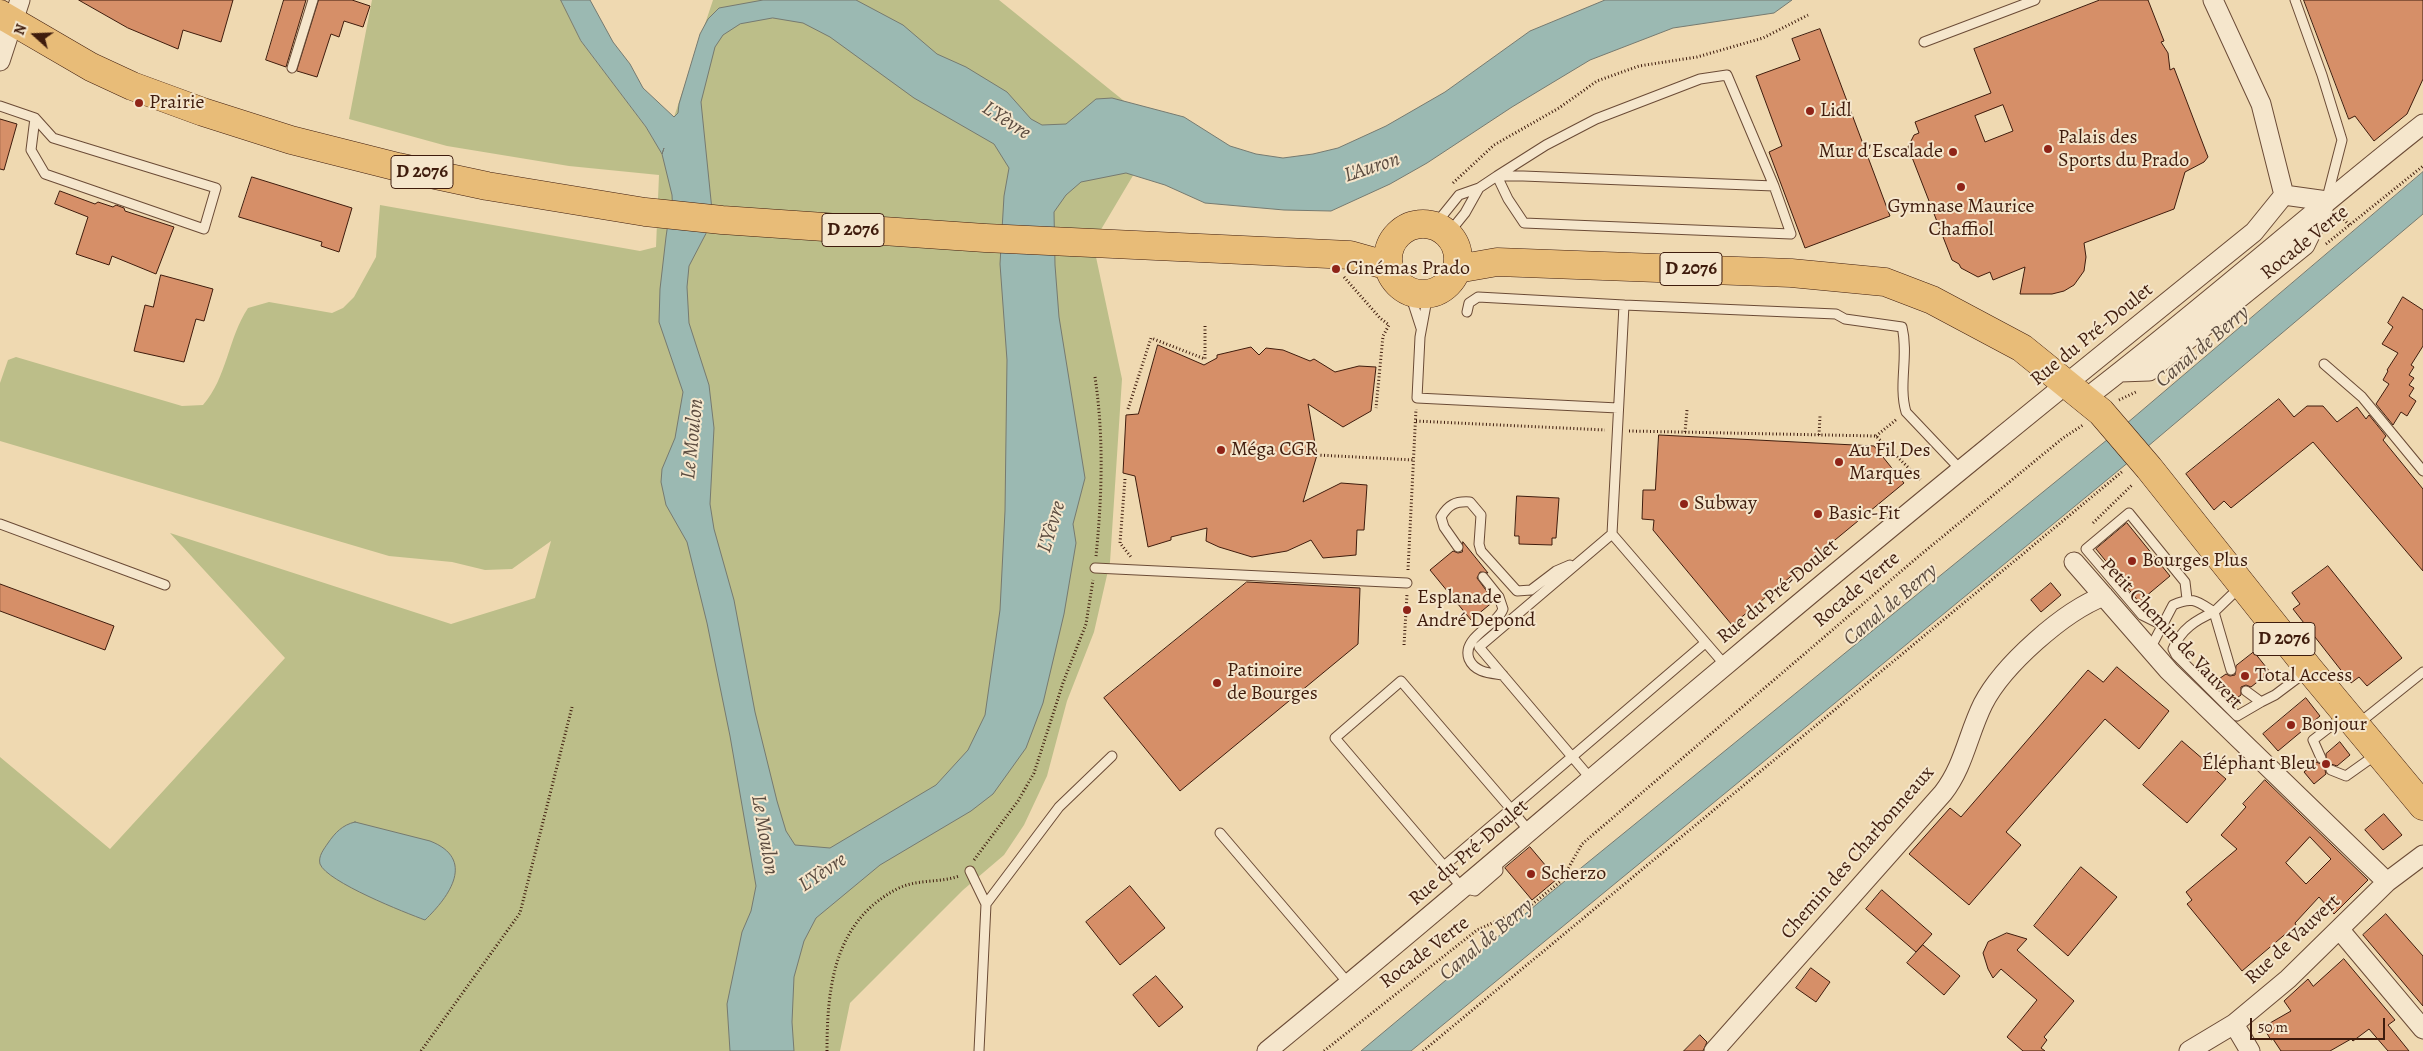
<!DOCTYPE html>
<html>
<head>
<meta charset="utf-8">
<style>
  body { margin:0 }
  #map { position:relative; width:2423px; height:1051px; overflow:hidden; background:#efd9b1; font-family:Alegreya,serif }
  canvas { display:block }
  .north { position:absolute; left:10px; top:10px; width:50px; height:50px; -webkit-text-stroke:4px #f5e6cc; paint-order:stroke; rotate:290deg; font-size:14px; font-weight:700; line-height:20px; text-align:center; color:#3f1c0d }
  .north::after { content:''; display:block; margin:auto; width:18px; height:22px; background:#3f1c0d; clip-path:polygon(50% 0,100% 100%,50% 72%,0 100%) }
  .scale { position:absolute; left:2250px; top:1018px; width:135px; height:22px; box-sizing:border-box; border:2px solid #3f1c0d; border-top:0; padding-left:6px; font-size:15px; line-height:18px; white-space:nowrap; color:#3f1c0d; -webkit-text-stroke:4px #f5e6cc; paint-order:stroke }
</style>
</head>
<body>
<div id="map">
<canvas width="2423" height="1051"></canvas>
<div class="north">N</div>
<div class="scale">50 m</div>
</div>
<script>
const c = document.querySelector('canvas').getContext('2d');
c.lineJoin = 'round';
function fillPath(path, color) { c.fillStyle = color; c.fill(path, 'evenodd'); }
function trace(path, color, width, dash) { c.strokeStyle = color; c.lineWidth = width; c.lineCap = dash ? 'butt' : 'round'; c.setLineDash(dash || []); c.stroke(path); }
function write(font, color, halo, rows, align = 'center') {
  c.font = font + ' Alegreya,serif'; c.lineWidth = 4; c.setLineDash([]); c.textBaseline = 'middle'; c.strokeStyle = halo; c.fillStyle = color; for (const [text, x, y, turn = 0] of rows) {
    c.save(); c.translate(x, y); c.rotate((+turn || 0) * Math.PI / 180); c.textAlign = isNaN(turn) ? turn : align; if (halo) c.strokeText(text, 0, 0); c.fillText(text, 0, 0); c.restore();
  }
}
fillPath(new Path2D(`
  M372,0H561L581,41L646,127L662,153L713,0H999L1160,130L1093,243L1122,379L1110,562L1094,632L1067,701L1047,776L1024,825L1004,855L963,890L850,1003L840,1051H0V757L110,849L285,658L170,533L451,624L535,598L551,541L512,569L485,570L452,562L389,556L0,441V383L8,360L16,357L182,406L203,405C227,378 228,338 248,308L269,302L332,313L343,308L354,297L376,257L380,205L640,251L656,247L659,175L569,166L447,146L349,119Z`), '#bcbe89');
const water = new Path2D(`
  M561,0H590L613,42L630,64L643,88L674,117L678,113L679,104L700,34L708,19L719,8L763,0H856L903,25L937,54L966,67L1007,92L1031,119L1042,125L1066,124L1096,99L1112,98L1184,117L1230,146L1256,154L1283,158L1313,154L1338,148L1386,126L1445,92L1530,31L1605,0H1792L1774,13L1673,28L1590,60L1512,107L1427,163L1390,184L1331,211L1284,210L1205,203L1165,185L1126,173L1081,182L1066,195L1054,212L1055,265L1059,317L1085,478L1073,524L1076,543L1064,614L1043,703L1026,748L993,794L971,811L880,865L816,918L804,941L794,977L792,1022L794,1051H730L727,1004L742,932L751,911L756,886L730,736L707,623L687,542L666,505L661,482L662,469L675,438L683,392L659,322L660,289L666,237L668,223L673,216L672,195L662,154L664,148L662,154L646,127L581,41ZM773,18L803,23L830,37L914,98L994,144L1009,168L1004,196L1000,264L1007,360L1005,511L1000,610L985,715L968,750L936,785L830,848L795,845L786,831L777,801L755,712L734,600L714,529L710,504L714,428L709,385L689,323L687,287L689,266L713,220L701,102L715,47L723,35L740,24Z
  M2423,172V214L2147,447L1411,1051H1361L1549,894L2113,435Z
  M355,822L430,841C476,859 450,896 425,920C406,913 327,882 320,864C318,856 324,849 328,843C335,833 342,825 355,822Z`);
fillPath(water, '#9bb9b2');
trace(water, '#767a70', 1);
const building = new Path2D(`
  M79,0H233L221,42L183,30L178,49L128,28Z
  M284,0H306L286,67L266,60Z
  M319,0H352L370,6L363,27L344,21L339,37L331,34L317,77L297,71Z
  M2100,0H2148L2164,41L2161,42L2168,53L2170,70L2174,68L2208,157L2204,162L2185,172L2174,209L2084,243L2086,257L2084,271L2074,285L2064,291L2052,294H2020L2025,267L1993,280L1990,272L1978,277L1961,268L1959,264L1952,260L1908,147L1914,135L1919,133L1915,122L1991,93L1974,49ZM2003,105L2013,131L1985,142L1975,116Z
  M2304,0H2423V79L2407,114L2374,141L2355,116L2349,119Z
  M1820,29L1890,216L1805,248L1769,152L1782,146L1756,76L1800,60L1792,39Z
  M0,119L17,124L4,170L0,169Z
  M252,177L352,208L339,252L321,246L322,242L239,217Z
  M60,191L95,204L98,202L113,207L116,205L124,208L125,211L174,227L156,274L112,256L109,265L76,254L88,217L55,204Z
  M161,275L213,289L204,321L196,319L184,362L134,351L145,305L153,307Z
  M2403,297L2423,310V346L2411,365L2414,367L2409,375L2414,378L2409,385L2414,388L2409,396L2416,401L2407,416L2401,412L2393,425L2376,404L2389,384L2383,380L2388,371L2387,370L2398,353L2382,344L2393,327L2388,323Z
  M1158,345L1204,365L1217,358V355L1251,347L1259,355L1266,348L1283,350L1310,361L1314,359L1335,372L1359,366L1376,367L1371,411L1343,427L1308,404L1317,455L1303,502L1341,483L1367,485L1364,530H1357L1356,555L1323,558L1311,540L1287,551L1252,557L1219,547L1206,541L1207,528L1171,537V540L1148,547L1135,476L1123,473L1126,415L1138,414Z
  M2279,399L2294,417L2307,406H2323L2337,422L2357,407L2366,419L2369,415L2386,436L2383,440L2423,489V571L2313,442L2231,508L2224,501L2214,510L2186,474Z
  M1659,435L1874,446L1904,483L1732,625L1653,530L1654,520L1642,519L1643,490H1655Z
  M1517,496L1559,498L1556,538H1552V545L1519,544V536H1515Z
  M2127,523L2170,576L2139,602L2096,549Z
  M1463,542L1488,573L1480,572L1477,578L1494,601L1471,620L1430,570L1453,551L1458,553L1462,552Z
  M2328,566L2402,658L2367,686L2359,677L2351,683L2293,609L2300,604L2292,593Z
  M1247,582L1360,588L1358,644L1180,791L1104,698Z
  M2051,583L2061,595L2041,612L2031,600Z
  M0,584L114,626L105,650L0,611Z
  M2254,652L2270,672L2251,687L2246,685L2241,687V695L2234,700L2237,704L2236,706L2213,683L2226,674L2230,676L2235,675L2236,666Z
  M2117,667L2169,711L2139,749L2105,719L2006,832L2021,845L1969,905L1909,854L1950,808L1961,817L2088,670L2103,682Z
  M2306,698L2320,716L2278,751L2263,734Z
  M2182,741L2226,779L2187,823L2143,785Z
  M2340,742L2350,755L2337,766L2331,764L2327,765L2325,770L2326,774L2314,784L2304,772L2316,762L2321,764L2326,762V754Z
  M2265,780L2368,880L2334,914L2319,897L2295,923L2296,925L2242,971L2187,904L2192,900L2186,892L2237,849L2221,835L2246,807L2243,804ZM2310,837L2331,859L2306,884L2286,863Z
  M2384,814L2402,835L2383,850L2365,830Z
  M1530,847L1557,879L1532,900L1505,868Z
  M2081,867L2117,897L2068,956L2034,926Z
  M1130,886L1165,928L1120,965L1086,922Z
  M1882,890L1932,934L1916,952L1866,909Z
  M2386,914L2423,956V1006L2363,935Z
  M2007,933L2027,939L2017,950L2074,1001L2044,1037L2047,1040L2041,1048L2045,1051H2023L2007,1037L2037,1000L2001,969L1993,978L1988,969L1983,953L1988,942Z
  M1923,945L1960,976L1944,995L1907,963Z
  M2344,959L2395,1020L2388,1025L2409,1051H2388L2369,1029L2353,1041L2351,1039L2330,1051H2281L2273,1039L2271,1040L2263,1027L2291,1011L2284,1001L2308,979L2313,986Z
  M1811,968L1830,982L1816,1002L1796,988Z
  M1156,976L1183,1007L1159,1027L1133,995Z
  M1700,1035L1707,1042L1703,1051H1684Z`);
fillPath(building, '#d68f68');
trace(building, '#3f1c0d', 1);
const lane = new Path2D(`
  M2295,0L2322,75L2342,140L2327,198
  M1924,42L2035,0
  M292,68L313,0
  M0,106L35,118L53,138L216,188L204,229L45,174L31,150L35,118
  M1434,226L1459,195L1479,188L1497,176H1523L1774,186L1791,234L1524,223L1508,199L1497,176L1546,145L1596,119L1700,79L1727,75L1774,186
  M1448,234L1465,213L1479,188
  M1409,291L1421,328
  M1428,294L1420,337L1417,398L1618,408
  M1624,305L1836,314L1845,319L1902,327C1909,355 1898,385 1906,412L1960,469
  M1467,312L1469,303L1478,297L1624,305L1612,534L1725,665
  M2324,364L2362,397L2423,471
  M0,524L165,585
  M1458,547L1444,527L1441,517C1448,505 1455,501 1470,502L1481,515L1479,544L1481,551L1517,591L1531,590L1556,571L1570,565
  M1095,568L1407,583
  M1483,577L1499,597L1503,609C1497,626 1461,637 1469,659C1475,673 1491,673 1503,675
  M2162,625L2142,615L2086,549L2129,513L2185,582L2187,599
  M2150,649L2173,605C2193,596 2197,601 2214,612C2196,620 2181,629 2173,649L2176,655L2237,716L2261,702
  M2231,670L2214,612L2241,586
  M1401,681L1511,809L1444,866L1335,738Z
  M2246,691L2261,702L2275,695L2307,671
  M2358,724L2423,672
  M2321,758L2313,740L2344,716
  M2331,770L2346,776L2377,754
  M1591,779L1479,647L1612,534
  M1529,831L1511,809L1705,643
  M1220,833L1349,984
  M1444,866L1462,888L1475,891L1498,871L1497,860
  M970,871L986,904L979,1051
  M986,904L1059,807L1112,756`);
const street = new Path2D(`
  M2213,0L2261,104L2284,195
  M0,61L20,0
  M2284,195L2327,201
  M2120,372L2149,371L2305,245L2324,206
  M2085,399C2200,311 2309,214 2423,124
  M2074,562L2169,671L2387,882
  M2339,929L2423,1029
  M2234,1024L2250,1051
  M1267,1051C1422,925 1573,793 1726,665C1900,518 2077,375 2254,232L2284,195
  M1714,1051L1943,793C1964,766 1968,734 1983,704C2003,665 2064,611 2104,596
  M2189,1051L2234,1024L2288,979L2387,882L2423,855`);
const primary = new Path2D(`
  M0,14L91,67L132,86L203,112L291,140L398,167L487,186L645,212L722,220L985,238L1350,255L1389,266
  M1388 259a35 35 0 1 1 70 0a35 35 0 1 1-70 0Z
  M1457,269L1497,262L1791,273L1885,282L1932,300L2022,348L2101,412L2149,468L2309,669L2423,806`);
trace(lane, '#6b4b36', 11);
trace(street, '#6b4b36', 21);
trace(primary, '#3f1c0d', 29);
trace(new Path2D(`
  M1453,183L1494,145L1559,108L1597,81L1639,66L1697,57L1763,38L1808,15
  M2339,214L2350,226
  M2326,244L2423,166
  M1344,277L1380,318L1389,325L1383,336L1376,408
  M1095,377C1104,437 1102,497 1096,556
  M2119,400L2138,391
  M1128,409L1151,338L1205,359V326
  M1416,421L1605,430
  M1629,431L1876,436L1922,481
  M1685,432L1687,410
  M1819,435L1820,416
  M1876,436L1897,419
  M1317,455L1414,460
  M1125,479L1120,543L1131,557
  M2093,523L2133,484
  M1408,570L1416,409
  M1404,645L1407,594
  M974,860L1018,801L1034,773L1063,683L1086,624L1093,580
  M421,1051L520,913L572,707
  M827,1051C827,987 834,920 899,888C918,879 940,883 959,876
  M1324,1051L1477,930L1530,906L1561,881L1582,844L1919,556L2063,438L2083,425
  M1423,1051L2123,471`), '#3f1c0d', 3, [1, 2.5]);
trace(lane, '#f5e6cc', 9);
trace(street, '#f5e6cc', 19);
trace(primary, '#e8bc78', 28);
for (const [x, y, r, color] of [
  [139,103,5,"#8f2418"],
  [1810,111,5,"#8f2418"],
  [2048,149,5,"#8f2418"],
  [1953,152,5,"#8f2418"],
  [1961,187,5,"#8f2418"],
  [1336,269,5,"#8f2418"],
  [1221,450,5,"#8f2418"],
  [1839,462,5,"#8f2418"],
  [1684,504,5,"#8f2418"],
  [1818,514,5,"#8f2418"],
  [2132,561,5,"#8f2418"],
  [1407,610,5,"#8f2418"],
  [2245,676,5,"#8f2418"],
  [1217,683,5,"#8f2418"],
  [2291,725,5,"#8f2418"],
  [2326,764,5,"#8f2418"],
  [1531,874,5,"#8f2418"]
]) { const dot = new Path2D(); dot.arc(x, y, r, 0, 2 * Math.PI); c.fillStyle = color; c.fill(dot); trace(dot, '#f5e6cc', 2); }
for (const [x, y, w] of [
  [422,172,62],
  [853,230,62],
  [1691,269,62],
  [2284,639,62]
]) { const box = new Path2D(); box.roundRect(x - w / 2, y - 16.5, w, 33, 4); c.fillStyle = '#f5e6cc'; c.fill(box); trace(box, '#3f1c0d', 1); }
write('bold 19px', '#3f1c0d', null, [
  ["D 2076",422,172],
  ["D 2076",853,230],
  ["D 2076",1691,269],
  ["D 2076",2284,639]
]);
write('20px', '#3f1c0d', '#f5e6cc', [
  ["Prairie",149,103],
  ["Lidl",1820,111],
  ["Palais des",2058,138],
  ["Sports du Prado",2058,161],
  ["Mur d'Escalade",1943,152,"right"],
  ["Gymnase Maurice",1961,207,"center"],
  ["Chaffiol",1961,230,"center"],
  ["Cinémas Prado",1346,269],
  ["Méga CGR",1231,450],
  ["Au Fil Des",1849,451],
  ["Marques",1849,474],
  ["Subway",1694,504],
  ["Basic-Fit",1828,514],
  ["Bourges Plus",2142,561],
  ["Esplanade",1417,598],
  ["André Depond",1417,621],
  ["Patinoire",1227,671],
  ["de Bourges",1227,694],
  ["Total Access",2255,676],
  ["Bonjour",2301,725],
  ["Éléphant Bleu",2316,764,"right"],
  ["Scherzo",1541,874]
], 'left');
write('20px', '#3f1c0d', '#f5e6cc', [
  ["Rocade Verte",2305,243,-39],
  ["Rue du Pré-Doulet",2092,335,-39],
  ["Rocade Verte",1857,590,-40],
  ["Rue du Pré-Doulet",1778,592,-40],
  ["Petit Chemin de Vauvert",2171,634,47],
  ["Rue du Pré-Doulet",1469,853,-41],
  ["Chemin des Charbonneaux",1858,853,-49],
  ["Rue de Vauvert",2293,940,-43],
  ["Rocade Verte",1425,953,-37]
]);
write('italic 21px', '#5b4b3f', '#f5e6cc', [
  ["L'Yèvre",1006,121,33],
  ["L'Auron",1372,168,-18],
  ["Canal de Berry",2203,347,-40],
  ["Le Moulon",693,439,-84],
  ["L'Yèvre",1052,527,-73],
  ["Canal de Berry",1891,605,-40],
  ["Le Moulon",764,835,80],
  ["L'Yèvre",823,873,-34],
  ["Canal de Berry",1487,940,-40]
]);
</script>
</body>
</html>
